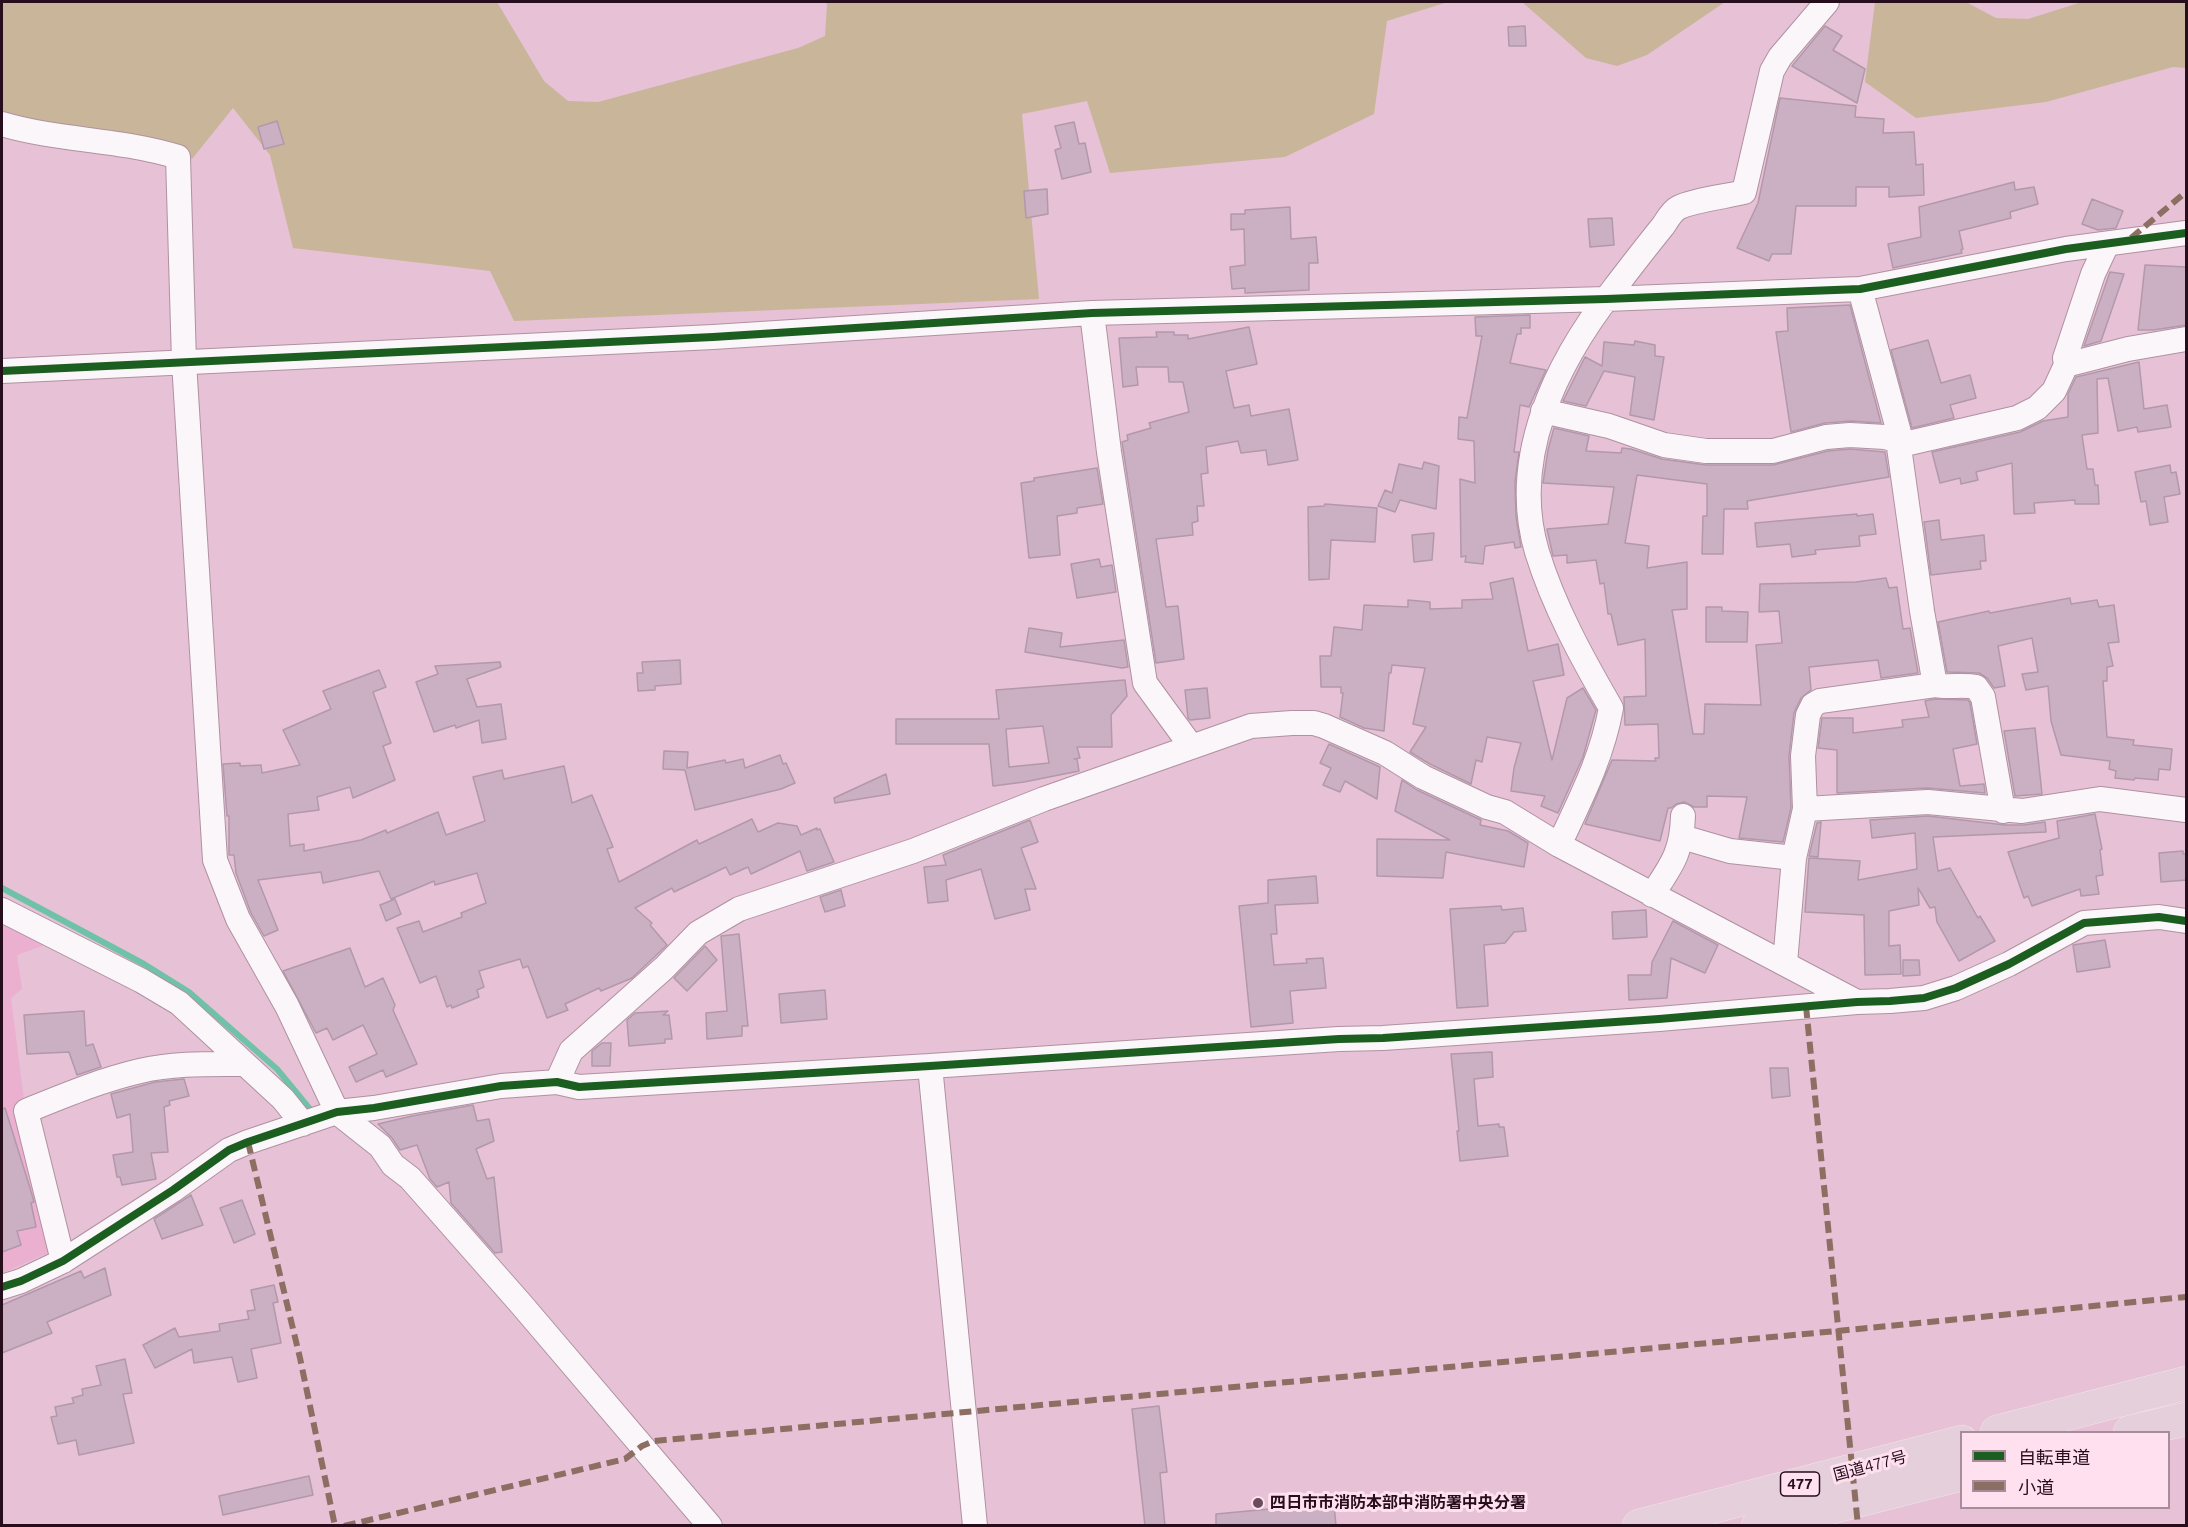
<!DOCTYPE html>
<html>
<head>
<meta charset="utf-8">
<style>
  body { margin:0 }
  #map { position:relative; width:2188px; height:1527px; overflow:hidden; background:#e7c1d5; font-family:Ubuntu,"Noto Sans JP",sans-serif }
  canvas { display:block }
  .frame { position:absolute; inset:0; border:3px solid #270e1d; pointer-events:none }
  .legend { position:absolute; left:1960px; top:1431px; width:210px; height:78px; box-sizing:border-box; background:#fee0ef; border:2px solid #a88c9b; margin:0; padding:8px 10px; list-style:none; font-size:18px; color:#270e1d }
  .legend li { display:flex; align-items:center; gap:12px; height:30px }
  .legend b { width:30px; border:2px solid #a88c9b }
</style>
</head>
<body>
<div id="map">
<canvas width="2188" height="1527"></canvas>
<div class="frame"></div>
<ul class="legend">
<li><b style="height:8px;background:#1b5e20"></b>自転車道</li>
<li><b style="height:8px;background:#8d6e63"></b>小道</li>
</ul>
</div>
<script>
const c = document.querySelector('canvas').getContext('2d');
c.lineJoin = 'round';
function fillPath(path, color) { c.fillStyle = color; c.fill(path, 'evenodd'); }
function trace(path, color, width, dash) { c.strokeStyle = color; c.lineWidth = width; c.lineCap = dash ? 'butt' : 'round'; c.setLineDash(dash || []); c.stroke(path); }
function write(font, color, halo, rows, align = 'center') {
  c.font = font + ' Ubuntu,"Noto Sans JP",sans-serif'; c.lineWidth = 6; c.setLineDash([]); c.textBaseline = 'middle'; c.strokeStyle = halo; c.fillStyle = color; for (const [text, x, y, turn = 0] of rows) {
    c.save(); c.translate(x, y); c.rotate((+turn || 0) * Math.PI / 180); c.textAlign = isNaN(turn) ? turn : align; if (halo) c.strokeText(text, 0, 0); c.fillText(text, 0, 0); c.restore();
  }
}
fillPath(new Path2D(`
  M2,922L45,945L17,955L22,989L11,998L24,1100L53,1251L2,1273Z`), '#ebb0d0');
fillPath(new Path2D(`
  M2,2H497L544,81L568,101L598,102L798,48L825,36L827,5L826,2H1448L1387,21L1374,114L1285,157L1110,173L1087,101L1022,114L1039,299L514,321L490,271L293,248L270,155L233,108L192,159L22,132L2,126Z
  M1522,2H1725L1647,55L1617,66L1586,58Z
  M1875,2H1966L1996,18L2028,19L2082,2H2186V68L2173,67L2046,102L1916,118L1865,82Z`), '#c9b69a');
trace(new Path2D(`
  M2,888L144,964L189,992L277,1069L314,1114`), '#6fc2a8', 6);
const building = new Path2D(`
  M1525,26L1526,46H1509L1508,27Z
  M1825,26L1842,36L1833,50L1865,69L1857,103L1792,66Z
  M1780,98L1856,106L1855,117L1884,119L1883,133L1914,132L1916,165L1923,164L1924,195L1889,197V187H1856V206H1796L1791,254H1772L1769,261L1737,248L1758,203Z
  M277,121L284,144L264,149L258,127Z
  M1074,122L1079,144L1085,143L1091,172L1062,179L1055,150L1061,148L1055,126Z
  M2014,182L2015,190L2034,187L2038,204L2010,212L2011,218L1959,231L1963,249L1961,250L1962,253L1893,268L1888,244L1921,237L1919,207Z
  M1047,189L1048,214L1026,218L1024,191Z
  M2092,199L2123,211L2116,228L2098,230L2082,224Z
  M1290,207L1291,239L1316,237L1318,263H1309V290L1245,293V288L1232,289L1230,267L1245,265L1244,229L1231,230V214H1245V210Z
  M1612,218L1614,245L1590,247L1588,219Z
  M2145,265L2187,267V325L2153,330H2138Z
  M2110,272L2124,274L2101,341L2084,346Z
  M1850,305L1881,423L1851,421L1825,423L1791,432L1776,332L1788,331L1787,308Z
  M1530,315V328H1521V334H1517L1510,363L1546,370L1529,407L1520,405L1514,452H1519L1515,482L1516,517L1521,547L1515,548L1514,542L1485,546L1483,564L1465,562L1466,556L1461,557L1460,479L1475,483L1474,441L1458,439L1459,417L1467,418L1482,336H1476L1475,317Z
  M1249,327L1257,364L1226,371L1234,408L1249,405L1251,416L1289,409L1298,460L1268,465L1266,450L1241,453L1238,441L1206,447L1208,473L1201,474L1204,506H1197L1198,521L1192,523L1193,535L1156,539L1166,607L1178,606L1184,659L1156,663L1122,442L1128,440L1127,435L1151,428L1149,423L1189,412L1183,382H1169L1168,367H1136L1138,385L1123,387L1119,338L1157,337L1156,332H1174V335H1188V339Z
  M1928,340L1941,383L1970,375L1976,398L1950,405L1954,418L1912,428L1891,350Z
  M1635,341L1655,345V356L1664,357L1654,420L1630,415L1635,377L1604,371L1586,406L1563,401L1585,357L1602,366L1604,342L1634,345Z
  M2139,362L2144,409L2167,405L2171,427L2138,432L2137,427L2118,431L2108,378L2097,379L2098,433L2082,435L2087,469H2093L2095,485H2098L2099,504H2075V500L2034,503L2035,513L2014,514L2012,463L1976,472L1978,480L1961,484L1960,478L1940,483L1932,452L2020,432L2043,421L2068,417V394L2076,377Z
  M1554,428L1589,436L1586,451L1621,453L1622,448L1631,449L1662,459L1706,465H1773L1828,451L1850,449L1885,452L1889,477L1747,501L1748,509H1724L1723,554H1702L1703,516H1707V484L1637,475L1625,543L1649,546L1647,568L1687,562V609L1672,610L1693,734H1704L1705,704L1761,705L1756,645L1782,643L1779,611L1759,612L1760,584L1856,582L1886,578L1889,588L1897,587L1903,629L1910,628L1918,673L1881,678L1878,660L1809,667L1811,690L1801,698L1794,713L1789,756L1791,808L1783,842L1739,838L1747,797L1707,796V807H1694L1684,802L1676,804L1671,808H1668L1660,841L1585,824L1612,760L1656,761L1655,758H1659L1658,724L1625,725L1624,697L1646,696L1645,639L1618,645L1611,614H1608L1604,583L1600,584L1596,560L1567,563V555L1553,556L1547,529L1608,524L1614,487L1543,483L1548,450Z
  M1424,462L1439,466L1436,509L1400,500L1395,512L1378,506L1385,490L1392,493L1399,464L1422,469Z
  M2170,465L2171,473L2176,472L2180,494L2164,497L2168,522L2150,525L2146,501L2141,502L2135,472Z
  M1097,468L1103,504L1077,508V513L1057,516L1060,555L1029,558L1021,483L1034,481V478Z
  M1325,504L1377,508L1375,542L1331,540L1329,579L1309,580L1308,507L1324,506Z
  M1857,514V516L1873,514L1876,534L1859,536L1860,546L1815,550L1816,554L1792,557L1790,544L1757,547L1755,523Z
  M1939,520L1941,540L1984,535L1986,561H1980L1981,569L1931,575L1924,522Z
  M1434,533L1432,560L1414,562L1412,535Z
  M1099,559L1101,567L1112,565L1116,592L1077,598L1071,564Z
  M1513,578L1528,651L1558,644L1564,675L1533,681L1552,760L1567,698L1583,688L1596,710L1583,757L1558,813L1541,806L1545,796L1511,791L1514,768L1521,743L1487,737L1482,762L1476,760L1471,784L1430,764L1410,752L1426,727L1413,724L1425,668L1392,665L1391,673H1389L1384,731L1364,728L1340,717L1343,693H1341V687H1321L1320,656H1331L1334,627L1362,630L1364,605L1408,607V600L1430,602V609L1462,608V600L1493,599L1490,583Z
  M2070,598L2071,604L2097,600L2099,607L2114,605L2119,642L2108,643L2113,666L2107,667V681H2103L2107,737L2134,740L2133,745L2172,749L2170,770L2159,769L2158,780L2135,778L2134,780L2115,778L2116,771L2109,769L2110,761L2061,755L2051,721L2048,686L2026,690L2022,674L2038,672L2032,638L1998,646L2005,686L1994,688L1987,678L1979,673L1947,672L1938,622L1989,611L1990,613Z
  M1706,607H1722V611L1748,612L1747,642H1706Z
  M1029,628L1062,633L1060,647L1124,640L1128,667L1122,668L1025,652Z
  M680,660L681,684L655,686V690L638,691L637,673H643L642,662Z
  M500,662L501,667L467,679L477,707L501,704L506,739L482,743L479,720L456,728L455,725L434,732L416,682L438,674L435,666Z
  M379,670L386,687L373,692L391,743L383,746L395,780L353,798L350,787L317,797L319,810L288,814L290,846L304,844V851L361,840L386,830L387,833L438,812L446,835L485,821L473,777L502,770L504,779L564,766L572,803L592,795L613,847L607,849L619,882L697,840L699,844L752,819L758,832L778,823L797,826L801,835L817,828V830L820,829L834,862L807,871L800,851L751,874L748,867L730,875L726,867L674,892L672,888L635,908L652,923L650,925L667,945L632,978L601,991L599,988L565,1004L568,1010L547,1018L528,966L523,968L520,959L479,971L484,987L477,990L479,997L452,1008L451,1005L447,1007L436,976L420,983L397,928L419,921L423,932L462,917L461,913L486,903L477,873L435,885L434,881L391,899L379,871L323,883L321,872L258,880L278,930L264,936L251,913L236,873L234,855H229V816H227L223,764L240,763V766L261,765L262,773L300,765L283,730L331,709L323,691Z
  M1125,680L1127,696L1111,715L1112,747H1077L1080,758L1074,759H1077L1079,771L1024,782L993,786L989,744H896V719H999L996,690ZM1043,726L1049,763L1009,767L1006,729Z
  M1207,688L1210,718L1190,720L1188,718L1185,690Z
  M1935,699L1968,700L1970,703L1977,744L1953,749L1960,786L1984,784L1985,793L1927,788L1837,793V750L1818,748L1822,718H1853V733L1903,727L1902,720L1929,717L1925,701Z
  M2035,728L2042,794L2015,796L2004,731Z
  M1329,744L1380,767L1377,799L1345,781L1340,792L1323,785L1331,768L1320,763Z
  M664,751L688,752L687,768L725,760L726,763L743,759L745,768L780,755L783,764L786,763L795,783L781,789L695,810L685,770L663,769Z
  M886,774L890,794L835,803L834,798Z
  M1402,780L1417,790L1481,820L1480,825L1508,831L1528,843L1524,867L1446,852L1443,878L1377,876V839L1450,840L1395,811Z
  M2095,814L2102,849L2100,850L2103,875L2096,876L2099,894L2081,896L2080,889L2032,906L2028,896L2024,898L2008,852L2059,838L2057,821Z
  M1928,816L2005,825H2024L2045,822L2046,832L1933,837L1938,871L1950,868L1978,918L1980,916L1995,941L1959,961L1937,922L1935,907L1930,908L1918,888L1919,905L1889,911V946L1900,945L1901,974L1865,975L1864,915L1805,912L1809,858L1860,861L1858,880L1917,869L1915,833L1872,838L1870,820Z
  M1030,820L1038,842L1021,848L1036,889H1025L1030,910L995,919L981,869L946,880L948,901L928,903L924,867L946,865L943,855Z
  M1821,822L1818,857L1809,856L1817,823Z
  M2183,851V854H2187V880L2161,882L2159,853Z
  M1316,876L1318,903L1275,905L1277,934H1271L1274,965L1307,963L1306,959L1323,958L1326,988L1290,991L1293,1023L1251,1027L1239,906L1268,903V880Z
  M841,890L845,906L825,912L820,897Z
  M395,899L401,914L386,921L380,905Z
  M1501,906L1502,910L1523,908L1526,931L1514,932L1505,943L1484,945L1488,1006L1457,1008L1450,909Z
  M1646,910L1647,937L1613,939L1612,912Z
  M1673,921L1718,945L1705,973L1671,958L1667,998L1629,1000L1628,975H1651L1652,962Z
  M739,934L748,1026H742V1036L707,1039L706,1013L727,1011L721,936Z
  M2105,940L2110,967L2077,972L2073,945Z
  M705,946L717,960L687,991L674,978Z
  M350,948L365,987L383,978L395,1005L393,1010L417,1064L386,1077L383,1070L356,1082L349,1067L377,1054L363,1025L333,1040L327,1028L316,1033L283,971Z
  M1903,960H1919L1920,975L1903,976Z
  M825,990L827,1019L781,1023L779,994Z
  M84,1011L86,1046L93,1044L101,1067L77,1075L69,1052L27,1054L24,1015Z
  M668,1011L663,1015H669L672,1039H665V1043L629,1046L627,1020L635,1013Z
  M602,1043H611L610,1066H592V1051Z
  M1492,1052L1493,1077L1474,1079L1478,1126L1499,1124V1127H1504L1508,1156L1460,1161L1457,1131H1459L1451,1054Z
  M1770,1068H1788L1790,1096L1772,1098Z
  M184,1079L189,1096L169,1101L170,1105L164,1107L168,1152L151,1153L156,1179L122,1185L120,1177H117L113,1155L133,1152L130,1114L117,1118L111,1094L155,1082Z
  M473,1105L477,1121L489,1119L494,1141L476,1149L487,1179L494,1177L502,1252L495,1253L451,1203L449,1182L437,1187L430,1179L417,1145L400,1150L392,1138L378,1124L412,1116Z
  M5,1108L30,1188L34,1202L31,1203L36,1227L17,1231L21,1245L2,1252V1109Z
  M191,1195L203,1225L162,1239L154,1219Z
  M242,1200L255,1234L234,1243L220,1208Z
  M105,1268L111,1295L47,1322L52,1333L2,1353V1305L81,1271L84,1278Z
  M274,1285L278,1302L273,1303L281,1343L251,1349L257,1378L238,1382L232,1357L194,1363L192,1349L155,1368L143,1345L175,1328L179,1337L220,1331L219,1324L249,1319L247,1311L255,1310L251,1290Z
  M125,1359L132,1393L123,1394L134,1443L79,1455L76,1440L58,1444L51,1417L57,1416L55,1407L74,1403L72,1398L83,1395L82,1389L101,1385L96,1366Z
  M1159,1406L1167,1472L1160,1473L1165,1526H1145L1132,1409Z
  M309,1476L313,1495L223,1515L219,1496Z
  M1334,1503L1336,1526H1216V1514Z`);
fillPath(building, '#cbb0c4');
trace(building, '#b298ab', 1.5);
const minor = new Path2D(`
  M2,124C59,141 121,139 178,157L184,362L215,860L238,919L287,1006L337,1112L380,1146L393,1165L410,1178L521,1304L710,1526
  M1860,289L1901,440
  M1092,313L1109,452L1145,683L1191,746
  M2066,365L2065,358L2093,274L2107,244
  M2,371L713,337L1092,313L1606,299L1860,289L2066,249L2186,233
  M1543,411L1609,426L1664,445L1706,451H1773L1826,437L1850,435L1885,437L1909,443L2017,418L2037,408L2054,391L2066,365L2128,349L2186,339
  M1898,440L1922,611L1935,685
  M1805,809L1928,802L2022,811L2100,799L2186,810
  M1682,837L1730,851L1794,858
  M1559,845C1580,800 1602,758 1611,708C1582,658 1554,607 1537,552C1509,458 1556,363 1613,290C1629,269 1646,247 1663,226C1667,220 1672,211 1678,208C1689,201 1729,196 1744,192L1772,71L1780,57L1827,2
  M1652,895C1671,866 1682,853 1683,816
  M2,910L142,981L179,1003L283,1099L303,1124
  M1785,963L1794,858L1805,809L1803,756L1808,715L1813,705L1820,701L1935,685C1948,688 1962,684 1976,687L1983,697L2003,811
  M930,1066L975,1526
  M557,1082L571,1051L664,968L698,933L739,909L913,851L1044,799L1251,726L1292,723H1314L1324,726L1385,753L1423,777L1487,807L1505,812L1559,845L1857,1002
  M63,1261L26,1111C63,1096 101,1080 140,1071C173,1063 209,1064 243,1064
  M2,1287L21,1281L63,1261L173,1190L229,1150L248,1142L337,1112L374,1108L501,1086L557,1082L579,1087L930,1066L1339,1039L1383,1038L1659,1019L1857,1002L1890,1001L1924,998L1956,988L2009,964L2084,923L2159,917L2186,921`);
const highway = new Path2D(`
  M1997,1432L2186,1383
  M2130,1432L2186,1419
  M1639,1526L1962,1442
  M1758,1526L1962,1474`);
trace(minor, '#af91a1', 26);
trace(highway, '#f4e3ec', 34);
trace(minor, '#fbf6f9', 24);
trace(highway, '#e4cfdb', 33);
trace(new Path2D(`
  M2131,238L2186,192
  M1806,1006L1858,1526
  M248,1142L300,1358L335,1526
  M344,1526L625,1459L642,1446L654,1441L1837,1331L2186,1297`), '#8d6e63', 6, [12, 6]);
trace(new Path2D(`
  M2,371L713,337L1092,313L1606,299L1860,289L2066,249L2186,233
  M2,1287L21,1281L63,1261L173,1190L229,1150L248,1142L337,1112L374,1108L501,1086L557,1082L579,1087L930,1066L1339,1039L1383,1038L1659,1019L1857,1002L1890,1001L1924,998L1956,988L2009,964L2084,923L2159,917L2186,921`), '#1b5e20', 8);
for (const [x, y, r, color] of [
  [1258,1503,6,"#6a4d5d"]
]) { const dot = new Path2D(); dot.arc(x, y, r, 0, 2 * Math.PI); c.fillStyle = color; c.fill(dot); trace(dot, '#fee0ef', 2); }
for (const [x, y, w] of [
  [1800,1484,39]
]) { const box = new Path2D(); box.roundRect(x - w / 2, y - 12, w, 24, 4.5); c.fillStyle = '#fee0ef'; c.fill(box); trace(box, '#270e1d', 1.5); }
write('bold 15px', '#270e1d', null, [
  ["477",1800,1484]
]);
write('16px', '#270e1d', '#fee0ef', [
  ["国道477号",1870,1466,-15]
]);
write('bold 16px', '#270e1d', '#fee0ef', [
  ["四日市市消防本部中消防署中央分署",1270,1503]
], 'left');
</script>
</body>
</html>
